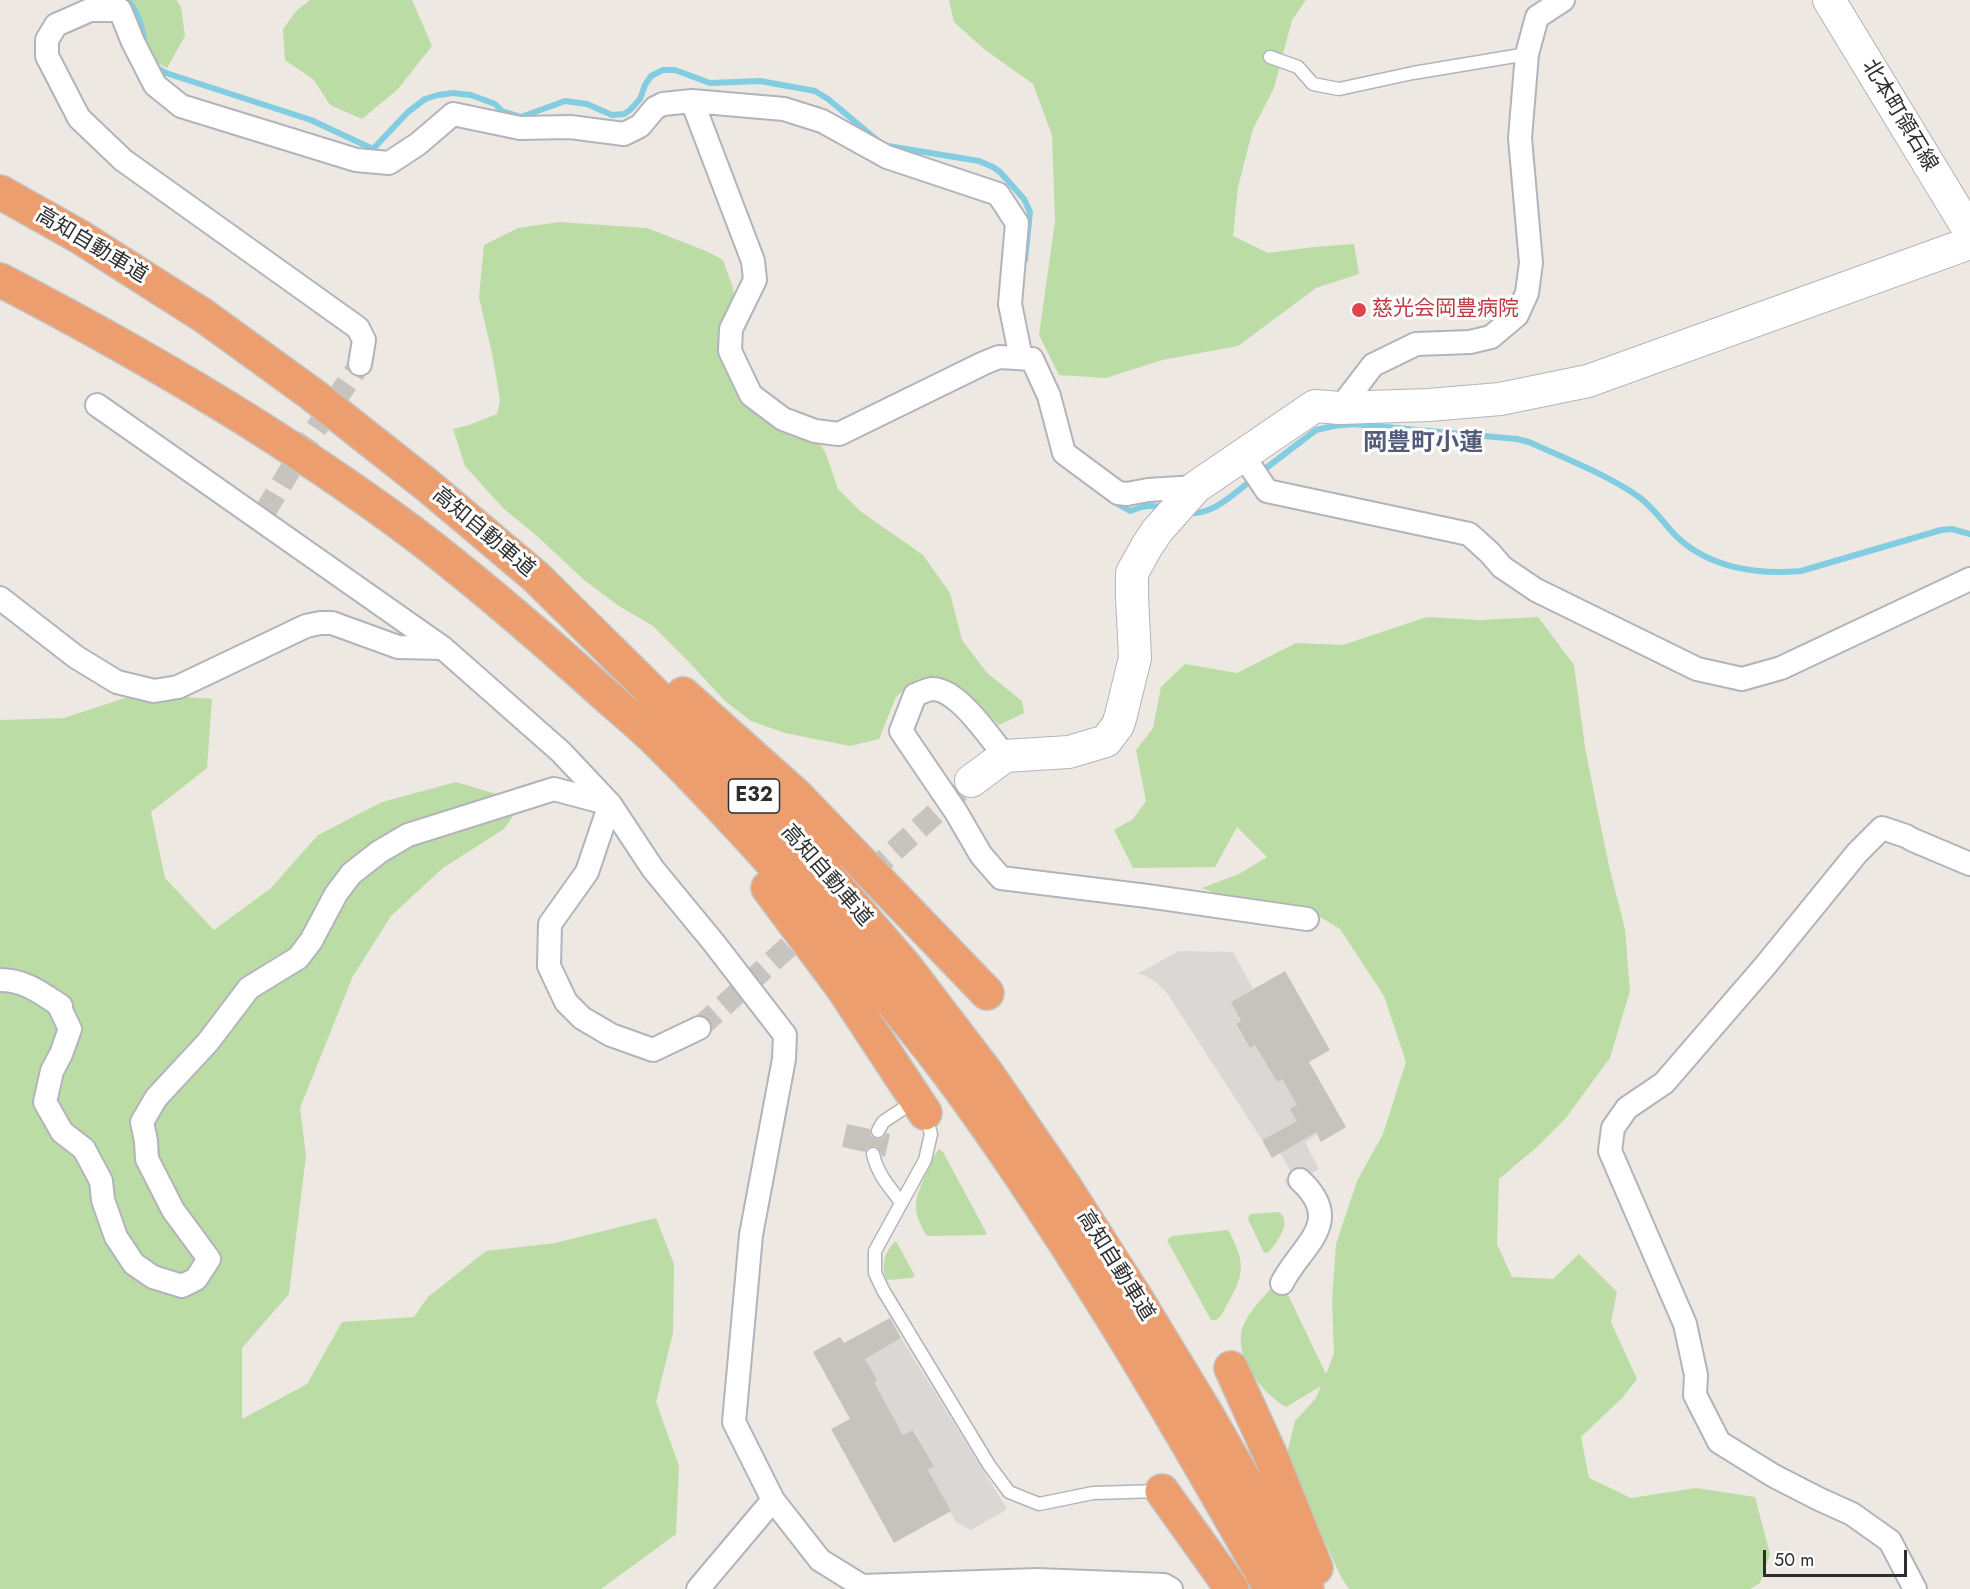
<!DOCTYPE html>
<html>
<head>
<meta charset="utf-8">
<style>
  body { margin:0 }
  #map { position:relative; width:1970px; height:1589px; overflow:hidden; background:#ede8e2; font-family:Jost,sans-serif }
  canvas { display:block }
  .scale { position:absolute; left:1763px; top:1550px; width:144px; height:27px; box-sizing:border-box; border:3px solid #2e2e2e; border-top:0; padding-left:8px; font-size:18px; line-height:21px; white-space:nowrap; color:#2e2e2e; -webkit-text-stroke:4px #fff; paint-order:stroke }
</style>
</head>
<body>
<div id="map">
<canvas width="1970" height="1589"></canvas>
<div class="scale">50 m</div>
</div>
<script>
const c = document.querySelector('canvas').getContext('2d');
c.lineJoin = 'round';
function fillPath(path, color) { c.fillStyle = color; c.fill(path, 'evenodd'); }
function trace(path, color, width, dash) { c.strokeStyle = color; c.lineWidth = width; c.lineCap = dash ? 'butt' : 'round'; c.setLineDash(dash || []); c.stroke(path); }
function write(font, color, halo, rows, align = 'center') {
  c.font = font + ' Jost,"Noto Sans JP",sans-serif'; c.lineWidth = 6; c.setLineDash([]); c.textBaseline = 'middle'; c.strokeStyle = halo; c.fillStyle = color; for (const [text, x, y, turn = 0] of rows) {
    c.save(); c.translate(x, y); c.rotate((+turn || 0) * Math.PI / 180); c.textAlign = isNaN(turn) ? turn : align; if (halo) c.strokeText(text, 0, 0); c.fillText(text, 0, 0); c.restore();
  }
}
fillPath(new Path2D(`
  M100,0H176L181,7L185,36L167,68L143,55Z
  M310,0H412L432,46L398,89L362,119L330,105L314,80L285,60L283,29L297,10Z
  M949,0H1306L1292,20L1274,88L1253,129L1238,187L1233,236L1268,253L1314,247L1354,244L1359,274L1316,288L1238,346L1162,360L1106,378L1059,375L1039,335L1055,221L1052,135L1033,84L984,49L954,22Z
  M559,222L647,228L706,251L723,260L733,288L741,365L762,403L801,413L826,454L838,489L860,511L923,555L950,593L962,640L987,673L1022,701L1024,713L999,725L953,682L927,679L906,688L896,697L879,739L850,746L785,733L751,721L725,701L688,661L653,626L619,606L584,580L536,535L504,509L465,466L453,429L469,425L497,414L500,400L493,358L479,297L484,245L518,228Z
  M1427,617L1480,620L1538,617L1574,665L1585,747L1597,808L1609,866L1625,929L1630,991L1610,1058L1565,1119L1537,1147L1499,1179L1497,1244L1512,1277L1553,1279L1579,1254L1617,1292L1611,1322L1637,1379L1622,1398L1581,1437L1589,1478L1631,1498L1696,1488L1755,1497L1770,1554L1760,1583L1750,1589H1349L1341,1577L1311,1511L1285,1461L1295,1421L1316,1398L1321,1386L1286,1407C1261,1393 1229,1351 1245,1322C1253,1306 1269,1292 1280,1278L1326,1374L1334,1353L1332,1300L1336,1244L1357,1181L1383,1134L1406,1062L1384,996L1340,929L1302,906L1245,904L1202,888L1239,874L1267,857L1237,827L1215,867L1133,868L1114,830L1133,819L1146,801L1136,750L1153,728L1161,687L1185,664L1237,673L1296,643L1343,645Z
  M140,693L212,699L207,768L151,812L165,878L214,930L271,888L318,835L382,802L456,782L523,802L504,829L443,868L391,916L353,976L300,1108L306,1155L289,1294L242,1348V1419L307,1384L342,1322L414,1317L428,1297L486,1251L555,1243L656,1218L674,1264L673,1333L656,1402L679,1466L676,1534L601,1589H0V720L64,718Z
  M939,1149L943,1152L986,1232V1235L927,1236C911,1209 914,1201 926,1174C930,1166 933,1156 939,1149Z
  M1279,1212C1293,1223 1277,1241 1269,1252L1264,1253L1248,1219L1250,1214Z
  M1228,1230C1251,1270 1240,1280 1221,1316L1216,1320H1211L1167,1240L1172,1236Z
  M896,1241L915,1276L911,1278L887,1280C880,1268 885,1249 896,1241Z`), '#bbdda5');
fillPath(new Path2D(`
  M1179,951L1233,952L1253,989L1231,1002L1241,1021L1236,1025L1250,1048L1258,1043L1263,1059L1277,1082L1282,1079L1297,1105L1290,1109L1297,1121L1262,1140L1167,993L1156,982L1144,975L1137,974Z
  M1311,1124L1317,1135L1305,1142L1319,1169L1288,1187L1284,1180L1293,1175L1280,1153Z
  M901,1338L1007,1509L971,1530L956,1522L928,1470L934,1466L914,1430L903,1435L883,1398L880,1400L865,1359Z`), '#dad7d4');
trace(new Path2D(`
  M127,0C140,14 142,27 145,46
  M155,67L166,73L311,120L373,149L408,112L425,99L438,95L453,93L471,95L495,104L502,111L521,117L565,101L587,104L612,115L624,114L630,110L640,99L645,85L651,76L663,70H675L710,83L760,81L815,91L828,99L877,140
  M888,146L979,161L993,167L1000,172L1024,199L1030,212L1025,260
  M1261,472L1316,430L1334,426L1353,424L1517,439L1529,442C1566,459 1606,474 1639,497C1654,508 1664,524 1677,537C1710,568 1757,575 1801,571L1941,530L1952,529L1970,534
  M1114,502L1130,511C1143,506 1151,504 1165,508
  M1187,513C1213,516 1234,493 1253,479`), '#82cde2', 6);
fillPath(new Path2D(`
  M1285,971L1330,1050L1309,1062L1346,1127L1321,1142L1316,1132L1272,1158L1262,1140L1297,1121L1290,1109L1297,1105L1282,1079L1277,1082L1255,1045L1250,1048L1236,1024L1241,1021L1231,1002Z
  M847,1124L870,1129L871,1136L878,1139L883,1138L886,1133L890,1134L885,1157L882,1156L879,1149L875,1146L868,1148L865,1152L842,1147Z
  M890,1318L901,1338L865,1359L877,1380L874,1382L903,1435L913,1430L934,1466L928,1470L951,1511L894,1543L831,1429L850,1419L813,1352L840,1337L844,1343Z`), '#c6c3bd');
trace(new Path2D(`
  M264,513L309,439L360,364
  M699,1028L971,781`), '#c7c3be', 22, [22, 11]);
const lane = new Path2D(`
  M1270,57L1298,67L1313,84L1339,89L1413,73L1527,54
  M925,1114L931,1134L925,1160L875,1251V1273L883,1290L989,1465L1009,1492L1039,1504L1093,1493L1160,1491
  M878,1131L883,1122L916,1100
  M873,1154C877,1173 889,1187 901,1202`);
const street = new Path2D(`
  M692,101L753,261L755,280L731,329L730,351L751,395L783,419L815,431L839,434L984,363L999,357L1032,359L1049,396L1064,453L1118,493L1127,494L1148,490L1196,487
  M360,364L364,340L358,328L123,160L79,118L47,56V40L56,25L90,10H120L133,42L155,85L181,106L356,160L389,163L418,144L453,114L520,128L570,127L624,134L640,126L655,108L663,104L692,101L784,109L822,121L887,157L998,194L1017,223L1010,304L1021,358
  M97,405L443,648L561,752L610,804L653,869L714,943L785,1035L784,1059L751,1235L734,1422L773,1500L820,1560L862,1586L1037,1580L1164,1585L1171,1589
  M1340,408L1373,365L1416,344L1470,342L1491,337L1517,315L1527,293L1531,263L1520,138L1527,54L1537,17L1563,0
  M1243,455L1267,491L1469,534L1490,553L1502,567L1536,590L1697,669L1742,679L1781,668L1970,579
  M0,598L76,657L117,682L154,691L178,687L306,626L320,623H332L398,647L443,648
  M1005,756C989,737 959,690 933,689C928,689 920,693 915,695L901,731L956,812L981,855L1001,878L1147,896L1307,919
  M610,804L587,872L550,924L549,966L566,1002L582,1018L611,1035L653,1050L699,1028
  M0,980C25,980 41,993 61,1006L60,1008L70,1029L61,1054L52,1071L45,1102L62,1132L84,1149L101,1181L103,1200L116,1237L134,1264L153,1277L182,1286L196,1279L209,1259L173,1210L147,1159L146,1141L142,1122L156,1098L208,1042L249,988L298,958L311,941L336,894L351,874L379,852L408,835L554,789L610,804
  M1282,1283C1301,1245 1346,1223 1300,1180
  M698,1589L773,1500
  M1915,1589L1890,1541L1852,1514L1819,1499L1774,1476L1719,1442L1695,1395L1696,1375L1685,1324L1610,1151L1613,1128L1627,1108L1664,1083L1765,966L1857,853L1882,828L1906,836L1913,840L1970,864`);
const secondary = new Path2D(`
  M1829,0L1970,232
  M971,781L1005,756L1069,752L1106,741L1118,725L1121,715L1135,658L1132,597V573L1147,546L1157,531L1196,487L1315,406L1340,408L1429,405L1500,399L1588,381L1970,243`);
const highway = new Path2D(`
  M0,192L80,237L204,316L313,395L427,485L536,577L685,724L806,851L905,966L986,1072L1065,1187L1136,1298L1203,1408L1307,1589
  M0,280C143,354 284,437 413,533C475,580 534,631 592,683C615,704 639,723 661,745C716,800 769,858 820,917C868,973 917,1030 961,1090C1076,1249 1175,1419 1271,1589
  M683,694L796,795L987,993
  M768,888L842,987L925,1113
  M1231,1368L1270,1454L1316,1568
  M1162,1491L1232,1589`);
trace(lane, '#b2b4bc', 15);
trace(street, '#b2b4bc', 26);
trace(secondary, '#b2b4bc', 34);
trace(highway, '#c4c4c4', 36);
trace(lane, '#fff', 12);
trace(street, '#fff', 22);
trace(secondary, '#fff', 32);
trace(highway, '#ed9e6e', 33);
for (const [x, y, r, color] of [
  [1359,310,8,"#e0444e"]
]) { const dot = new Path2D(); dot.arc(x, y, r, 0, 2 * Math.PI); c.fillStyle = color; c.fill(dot); trace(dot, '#fff', 2); }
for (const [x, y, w] of [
  [754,796,51]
]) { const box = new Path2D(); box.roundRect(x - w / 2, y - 17, w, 34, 4.5); c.fillStyle = '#fff'; c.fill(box); trace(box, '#2e2e2e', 1.5); }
write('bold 20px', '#2e2e2e', null, [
  ["E32",754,796]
]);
write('21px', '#2e2e2e', '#fff', [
  ["北本町領石線",1899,116,59],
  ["高知自動車道",91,246,31],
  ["高知自動車道",483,533,40],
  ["高知自動車道",826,876,49],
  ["高知自動車道",1115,1266,58]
]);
write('21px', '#be3a42', '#fff', [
  ["慈光会岡豊病院",1372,310]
], 'left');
write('bold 24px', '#525b7a', '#fff', [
  ["岡豊町小蓮",1423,444]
]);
</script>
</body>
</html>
